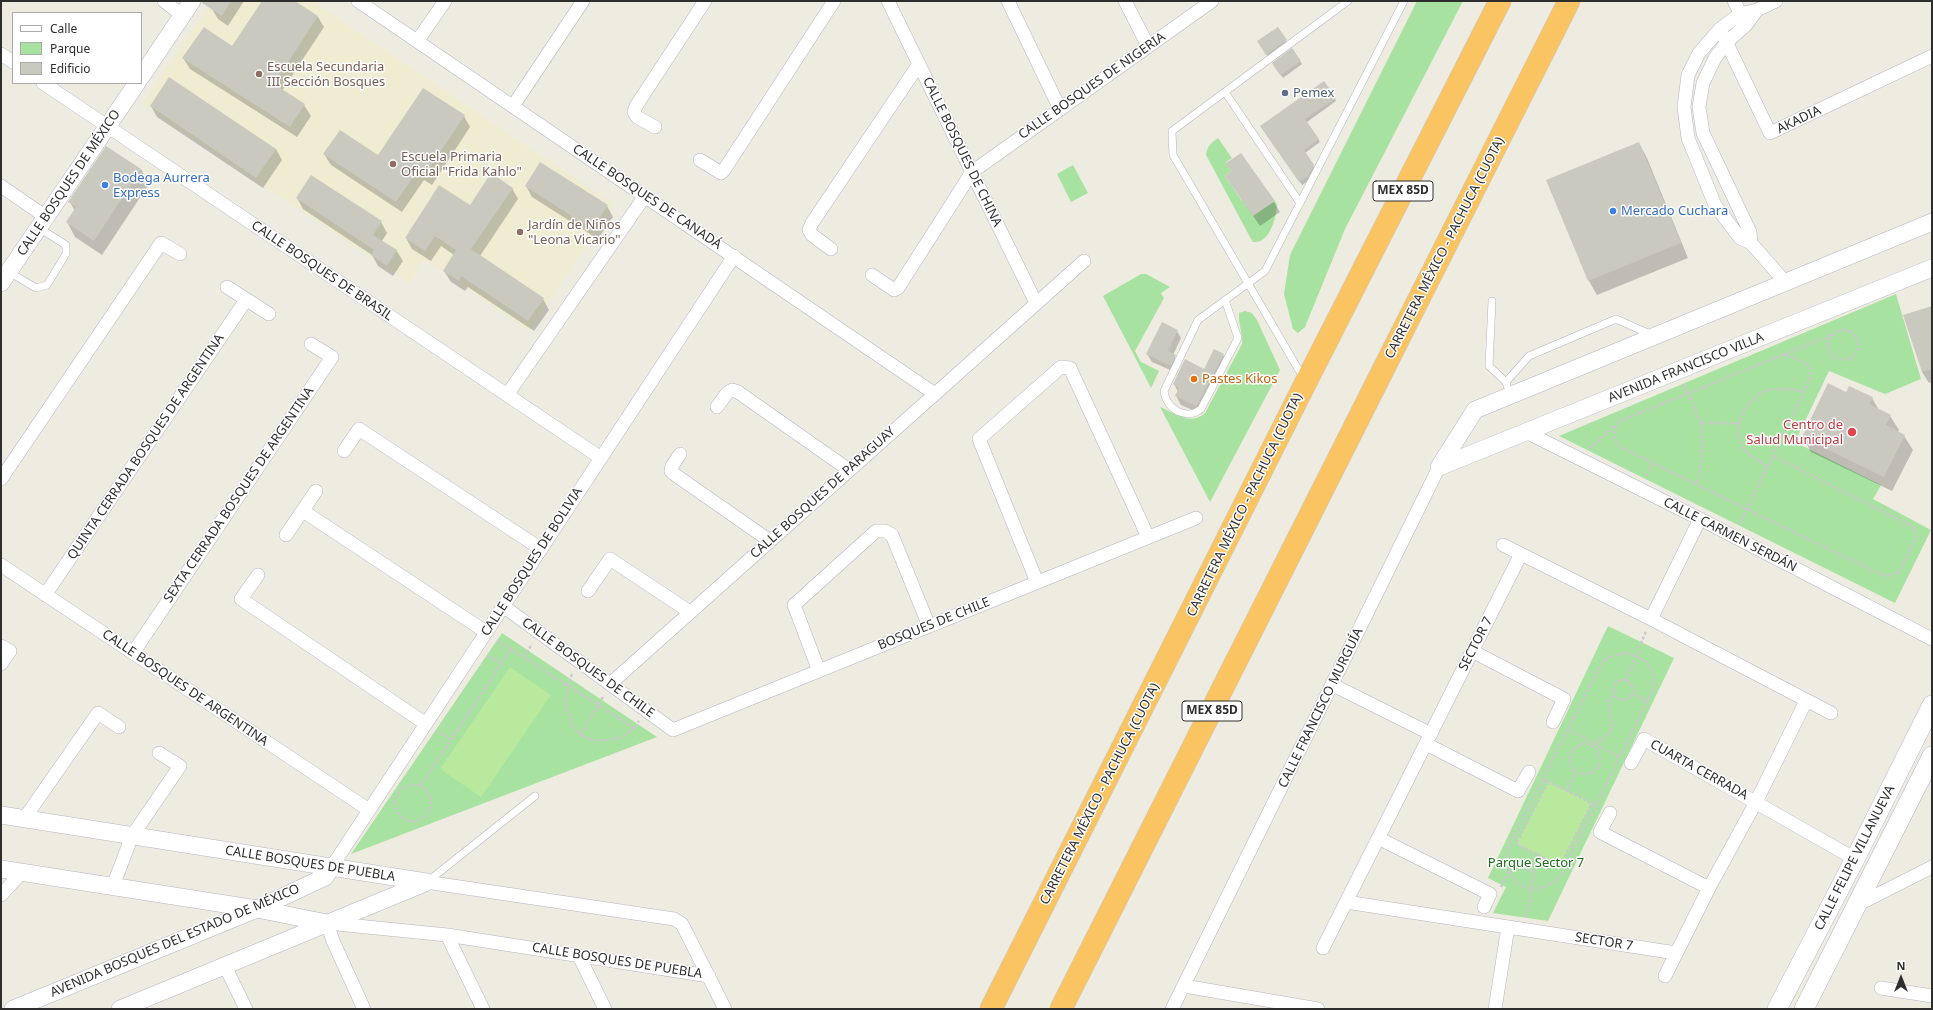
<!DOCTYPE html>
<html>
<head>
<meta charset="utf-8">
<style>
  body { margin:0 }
  #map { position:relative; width:1933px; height:1010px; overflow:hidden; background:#eeebe1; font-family:"Noto Sans",sans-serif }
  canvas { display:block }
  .frame { position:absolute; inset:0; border:2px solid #2e2e2e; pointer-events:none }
  .legend { position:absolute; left:12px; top:12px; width:130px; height:72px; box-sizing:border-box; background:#fff; border:1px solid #ababab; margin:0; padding:5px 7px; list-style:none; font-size:12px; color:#2e2e2e }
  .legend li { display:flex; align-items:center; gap:8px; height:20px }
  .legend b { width:20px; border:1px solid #ababab }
  .north { position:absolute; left:1881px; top:958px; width:40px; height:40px; -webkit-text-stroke:3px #fff; paint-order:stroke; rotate:0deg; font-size:11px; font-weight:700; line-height:16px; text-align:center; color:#2e2e2e }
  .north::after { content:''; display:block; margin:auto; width:14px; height:18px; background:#2e2e2e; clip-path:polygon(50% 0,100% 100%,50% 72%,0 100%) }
</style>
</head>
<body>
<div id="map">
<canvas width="1933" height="1010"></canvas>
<div class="frame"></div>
<ul class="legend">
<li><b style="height:5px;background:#fff"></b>Calle</li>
<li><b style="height:11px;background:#a8e2a0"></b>Parque</li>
<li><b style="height:11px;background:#cac9bf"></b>Edificio</li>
</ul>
<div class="north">N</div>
</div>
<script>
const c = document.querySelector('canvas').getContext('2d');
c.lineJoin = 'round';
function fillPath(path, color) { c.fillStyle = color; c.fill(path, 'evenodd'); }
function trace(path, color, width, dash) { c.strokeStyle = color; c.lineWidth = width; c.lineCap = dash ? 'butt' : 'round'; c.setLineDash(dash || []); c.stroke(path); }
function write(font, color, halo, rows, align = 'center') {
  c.font = font + ' "Noto Sans",sans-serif'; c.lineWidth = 3; c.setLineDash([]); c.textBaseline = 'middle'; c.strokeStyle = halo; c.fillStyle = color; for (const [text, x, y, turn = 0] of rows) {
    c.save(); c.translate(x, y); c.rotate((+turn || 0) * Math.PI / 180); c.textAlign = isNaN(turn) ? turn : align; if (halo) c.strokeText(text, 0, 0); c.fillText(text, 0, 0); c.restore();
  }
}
fillPath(new Path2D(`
  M212,1H312L615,205L529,331L425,260L409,283L142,104Z`), '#efecd2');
fillPath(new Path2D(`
  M1417,1H1463L1345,229L1305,327L1298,333L1293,329L1284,294L1290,255Z
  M1218,138L1232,158L1226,162L1231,171L1225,176L1242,201H1275L1277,205C1276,218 1270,244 1253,242L1250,237L1206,155C1207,146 1211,143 1218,138Z
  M1073,165L1088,193L1071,202L1057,174Z
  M1141,274H1146L1170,287L1161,293L1164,298L1135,351L1141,362L1159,371L1151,388L1103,296Z
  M1896,294L1921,379L1885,394L1829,371L1795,442L1881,485L1873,499L1931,530L1895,603L1559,436Z
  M1245,311L1252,313L1257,320L1280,370L1210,502L1160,407C1176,414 1190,426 1205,413L1242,344C1243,333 1238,324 1239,313Z
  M1608,626L1674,658L1548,921L1493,913L1506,887L1488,878Z
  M502,633L657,737L351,854Z`), '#a8e2a0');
fillPath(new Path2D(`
  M510,667L551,695L481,797L440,769Z
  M1548,782L1592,803L1560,866L1516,844Z`), '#b8e99c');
fillPath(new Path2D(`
  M217,1H244L228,26L218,19L212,9Z
  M263,1H293L318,17L324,27L282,91L304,105L311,116L297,137L190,69L183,58L233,47Z
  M1286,41L1288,44L1269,58L1260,45Z
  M1300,61L1302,64L1283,78L1275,67Z
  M1335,98L1336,101L1307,122L1320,142L1305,153L1315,169L1310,180L1302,185L1263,129Z
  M151,106L276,149L282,160L263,188L157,117Z
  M464,116L470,127L432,185L424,180L402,212L331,165L324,154L378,157Z
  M1639,143L1647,158L1688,258L1597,295L1589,281Z
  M141,169L149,184L102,255L75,237L67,222L75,211L70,202Z
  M1226,176L1274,202L1280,212L1260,226Z
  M526,186L607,206L613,217L598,239L532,197Z
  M512,188L518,199L480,256L543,299L549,310L534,331L468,287L465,291L451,282L444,271L454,255L441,246L431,261L412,249L406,238L470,206Z
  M297,198L381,222L387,233L382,241L396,250L403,261L393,276L378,266L372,255L303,209Z
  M1932,307V382L1929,383L1922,372Z
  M1177,331L1181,338L1173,355L1179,363L1175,372L1152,362L1147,354Z
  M1223,355L1228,363L1202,414L1181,405L1176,396L1178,392L1174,384L1204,370Z
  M1846,393L1872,398L1879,410L1890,416L1899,430L1898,432L1904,436L1913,450L1892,491L1811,452L1803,437Z`), '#0003');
fillPath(new Path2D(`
  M202,1H231L222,16L202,3Z
  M262,1H295L318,16L274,84L305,104L290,127L182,58L204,27L232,46Z
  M1278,27L1287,40L1266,55L1257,41Z
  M1292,48L1301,61L1280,75L1272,63Z
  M169,77L276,149L256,178L150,106Z
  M1324,81L1336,98L1305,119L1319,139L1304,150L1314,165L1308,176L1299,182L1260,126Z
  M423,88L465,115L425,175L418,170L396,202L323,154L340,130L378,155Z
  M1639,142L1681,243L1588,281L1546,180Z
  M106,146L141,169L94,241L66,222L76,207L68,202Z
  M1241,153L1275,201L1253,216L1225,176L1231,171L1226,163Z
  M540,162L608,205L592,229L525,186Z
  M491,173L513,188L471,249L544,298L528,321L461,276L459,281L443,271L456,250L435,236L425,251L405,238L439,185L470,205Z
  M311,175L382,221L373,235L397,250L387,266L371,255L374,250L296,198Z
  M1932,306V369L1922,372L1903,315Z
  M1162,322L1178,330L1168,351L1176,355L1171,366L1146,354Z
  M1214,349L1224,354L1197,405L1196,406L1175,396L1179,388L1173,384L1185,359L1204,369Z
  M1828,383L1846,392L1849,386L1873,397L1869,404L1891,415L1886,425L1905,435L1884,477L1802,437Z`), '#cac9bf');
const service = new Path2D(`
  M1225,92L1300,203
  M9,272L36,288L47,285L66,254V245L39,228
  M1225,300L1238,338L1201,409C1186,421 1166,409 1164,391L1198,320L1265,271L1404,1
  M1492,301L1489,366L1506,382L1507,386
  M1304,379L1173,155L1172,131L1348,1
  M1506,382L1529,356L1616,319L1652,335
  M427,882L535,796`);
const minor = new Path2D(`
  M164,1L183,16
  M358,1L935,394
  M888,1L1036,303
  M1008,1L1060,109
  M1125,1L1148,46
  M1734,1L1745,22
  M1776,1L1757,10L1740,14L1720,29L1699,53L1688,75L1684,107L1688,138L1715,205L1740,238L1751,243L1785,282
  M1720,29L1770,133L1932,56
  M418,40L445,1
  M1,54L13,62
  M43,83L601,458
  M513,106L583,1
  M655,127L637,117L634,112L636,106L705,1
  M700,160L721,173L724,170L834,1
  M1,186L46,217
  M1751,243L1750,232L1703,133L1699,107L1703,83L1715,58L1727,42L1746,25L1757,10
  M831,249L812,235L809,230L812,223L919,64
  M872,275L894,290L898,288L972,172L1212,1
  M227,287L269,314
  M507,395L645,196
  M717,407L727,393L732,390L738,392L849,470
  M1526,432L1700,519L1932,639
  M344,451L359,429L541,549
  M680,454L672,466L671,471L674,474L770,541
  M1,479L161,243L180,254
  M303,511L486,632
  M286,535L316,491
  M1503,545L1651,619L1831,713
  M1,565L369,810
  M258,575L241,599L426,724
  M1037,582L979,439L1061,367L1070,368L1148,537
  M588,591L610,559L690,612
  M45,595L246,300
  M503,606L673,730L1196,518
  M1651,619L1700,519
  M1,646L10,651L1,664
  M1472,651L1564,699L1553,722
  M133,653L332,357L311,344
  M819,671L794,605L876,531H885L892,535L929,626
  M610,684L1084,261
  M1333,685L1431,734
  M1426,744L1518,791L1529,772
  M1631,763L1644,739L1855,859
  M1610,813L1600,832L1709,888
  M24,819L98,713L119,727
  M1378,838L1490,894L1484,907
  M331,868L734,256
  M426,882L674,919L682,924L725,1009
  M113,886L132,836L180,766L159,753
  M1,895L22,872
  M1346,902L1676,953
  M1855,906L1932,867
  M447,935L483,1009
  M1323,948L1521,554
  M579,956L605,1009
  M225,966L246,1009
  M1665,976L1709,888L1756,802L1806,701
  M1184,986L1318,1009
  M1881,988L1932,996
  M364,1009L333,941L327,923L447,935L709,976
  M1172,1009L1439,467
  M1495,1009L1508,927`);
const tertiary = new Path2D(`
  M141,77L192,1
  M1,283L137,83
  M1439,467L1475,410L1932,222
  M1439,467L1932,268
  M1,815L426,882
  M1,869L257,909L327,923
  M13,1009L257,909L325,877L331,868
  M120,1009L425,883`);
const secondary = new Path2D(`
  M1777,1009L1855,859L1932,705
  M1804,1009L1932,756`);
const motorway = new Path2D(`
  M991,1009L1306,382L1500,1
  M1061,1009L1569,1`);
trace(service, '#b5b4c0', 8);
trace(minor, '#b5b4c0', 14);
trace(tertiary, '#b5b4c0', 18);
trace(secondary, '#b5b4c0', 20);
trace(motorway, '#c9c9c9', 23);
trace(new Path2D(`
  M1828 345a15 15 0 1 1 30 0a15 15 0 1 1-30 0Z
  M1683,384C1690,400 1701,417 1703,434C1704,451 1700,468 1697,484
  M1700,423H1739
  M1615,426V441L1620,447L1884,576L1892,575L1899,572L1916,539V532L1912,526L1773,456
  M1590,448L1620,421L1832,335
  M1768,466C1761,462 1752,458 1747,452C1727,433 1744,399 1766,391C1778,387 1792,390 1804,391
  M1646,476L1653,463
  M1740,524L1810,379V371L1808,365L1788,355H1784
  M497,640L634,728
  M1626,653C1646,658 1654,665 1654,687L1562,874C1535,904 1500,885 1509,845L1602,663L1608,657Z
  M488,656L501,663
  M524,657L532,644
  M572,674C560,703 567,745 606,740C623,738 629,735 639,721
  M1613 690a10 10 0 1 1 20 0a10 10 0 1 1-20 0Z
  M1626,681L1646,631
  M1632,694L1648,701
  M1567,729L1620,757
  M436,731L451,739
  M581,734L604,695
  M1570 759a15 15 0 1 1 30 0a15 15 0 1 1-30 0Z
  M1594,744C1621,730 1609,723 1609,701L1615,695
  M1543,779L1597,806
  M395 803a18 18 0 1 1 36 0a18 18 0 1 1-36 0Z
  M420,786L511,649
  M1567,791L1576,772
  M1537,854L1516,844L1548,782
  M1501,887L1513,863L1534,873
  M1526,917L1537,854L1560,866L1592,803`), '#c9c9c9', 2.5, [3, 2]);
trace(service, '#fff', 7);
trace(minor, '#fff', 13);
trace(tertiary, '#fff', 17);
trace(secondary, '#fff', 19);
trace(motorway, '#f9c461', 22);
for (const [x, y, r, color] of [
  [259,74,4,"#8d6e63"],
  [1285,93,4,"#5c6f8a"],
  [393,164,4,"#8d6e63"],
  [105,185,4,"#3f7fe0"],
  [1613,211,4,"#3f7fe0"],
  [520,232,4,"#8d6e63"],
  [1194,379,4,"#e8710a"],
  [1852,432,5,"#e0444e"]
]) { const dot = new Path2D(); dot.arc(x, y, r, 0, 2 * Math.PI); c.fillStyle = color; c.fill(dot); trace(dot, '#fff', 1.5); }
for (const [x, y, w] of [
  [1403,191,60],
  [1212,711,60]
]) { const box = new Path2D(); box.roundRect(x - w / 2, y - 10, w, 20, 3); c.fillStyle = '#fff'; c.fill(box); trace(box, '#2e2e2e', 1); }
write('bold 12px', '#2e2e2e', null, [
  ["MEX 85D",1403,191],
  ["MEX 85D",1212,711]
]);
write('13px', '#785e54', '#fff', [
  ["Escuela Secundaria",267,67],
  ["III Sección Bosques",267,82],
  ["Escuela Primaria",401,157],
  ["Oficial \"Frida Kahlo\"",401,172],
  ["Jardín de Niños",528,225],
  ["\"Leona Vicario\"",528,240]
], 'left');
write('13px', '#2e2e2e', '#fff', [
  ["CALLE BOSQUES DE NIGERIA",1092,86,-35],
  ["AKADIA",1799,120,-26],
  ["CALLE BOSQUES DE CHINA",962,152,64],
  ["CALLE BOSQUES DE MÉXICO",69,183,-56],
  ["CALLE BOSQUES DE CANADÁ",647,197,34],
  ["CARRETERA MÉXICO - PACHUCA (CUOTA)",1445,248,-63],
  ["CALLE BOSQUES DE BRASIL",322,271,34],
  ["AVENIDA FRANCISCO VILLA",1686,368,-22],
  ["QUINTA CERRADA BOSQUES DE ARGENTINA",146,447,-56],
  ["CALLE BOSQUES DE PARAGUAY",823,493,-42],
  ["SEXTA CERRADA BOSQUES DE ARGENTINA",239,495,-56],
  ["CARRETERA MÉXICO - PACHUCA (CUOTA)",1245,505,-64],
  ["CALLE CARMEN SERDÁN",1730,535,27],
  ["CALLE BOSQUES DE BOLIVIA",532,562,-57],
  ["BOSQUES DE CHILE",934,624,-22],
  ["SECTOR 7",1476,644,-63],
  ["CALLE BOSQUES DE CHILE",588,668,36],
  ["CALLE BOSQUES DE ARGENTINA",185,688,34],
  ["CALLE FRANCISCO MURGUÍA",1321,708,-64],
  ["CUARTA CERRADA",1699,770,29],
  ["CARRETERA MÉXICO - PACHUCA (CUOTA)",1100,794,-63],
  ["CALLE FELIPE VILLANUEVA",1855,858,-63],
  ["CALLE BOSQUES DE PUEBLA",310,864,9],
  ["AVENIDA BOSQUES DEL ESTADO DE MÉXICO",175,941,-23],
  ["SECTOR 7",1604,942,9],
  ["CALLE BOSQUES DE PUEBLA",617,961,9]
]);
write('13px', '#4e5e75', '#fff', [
  ["Pemex",1293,93]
], 'left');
write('13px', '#366cbe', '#fff', [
  ["Bodega Aurrera",113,178],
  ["Express",113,193],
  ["Mercado Cuchara",1621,211]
], 'left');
write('13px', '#c56008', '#fff', [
  ["Pastes Kikos",1202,379]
], 'left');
write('13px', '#be3a42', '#fff', [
  ["Centro de",1843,425],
  ["Salud Municipal",1843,440]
], 'right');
write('13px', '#1e6b1e', '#fff', [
  ["Parque Sector 7",1536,863]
]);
</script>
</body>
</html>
